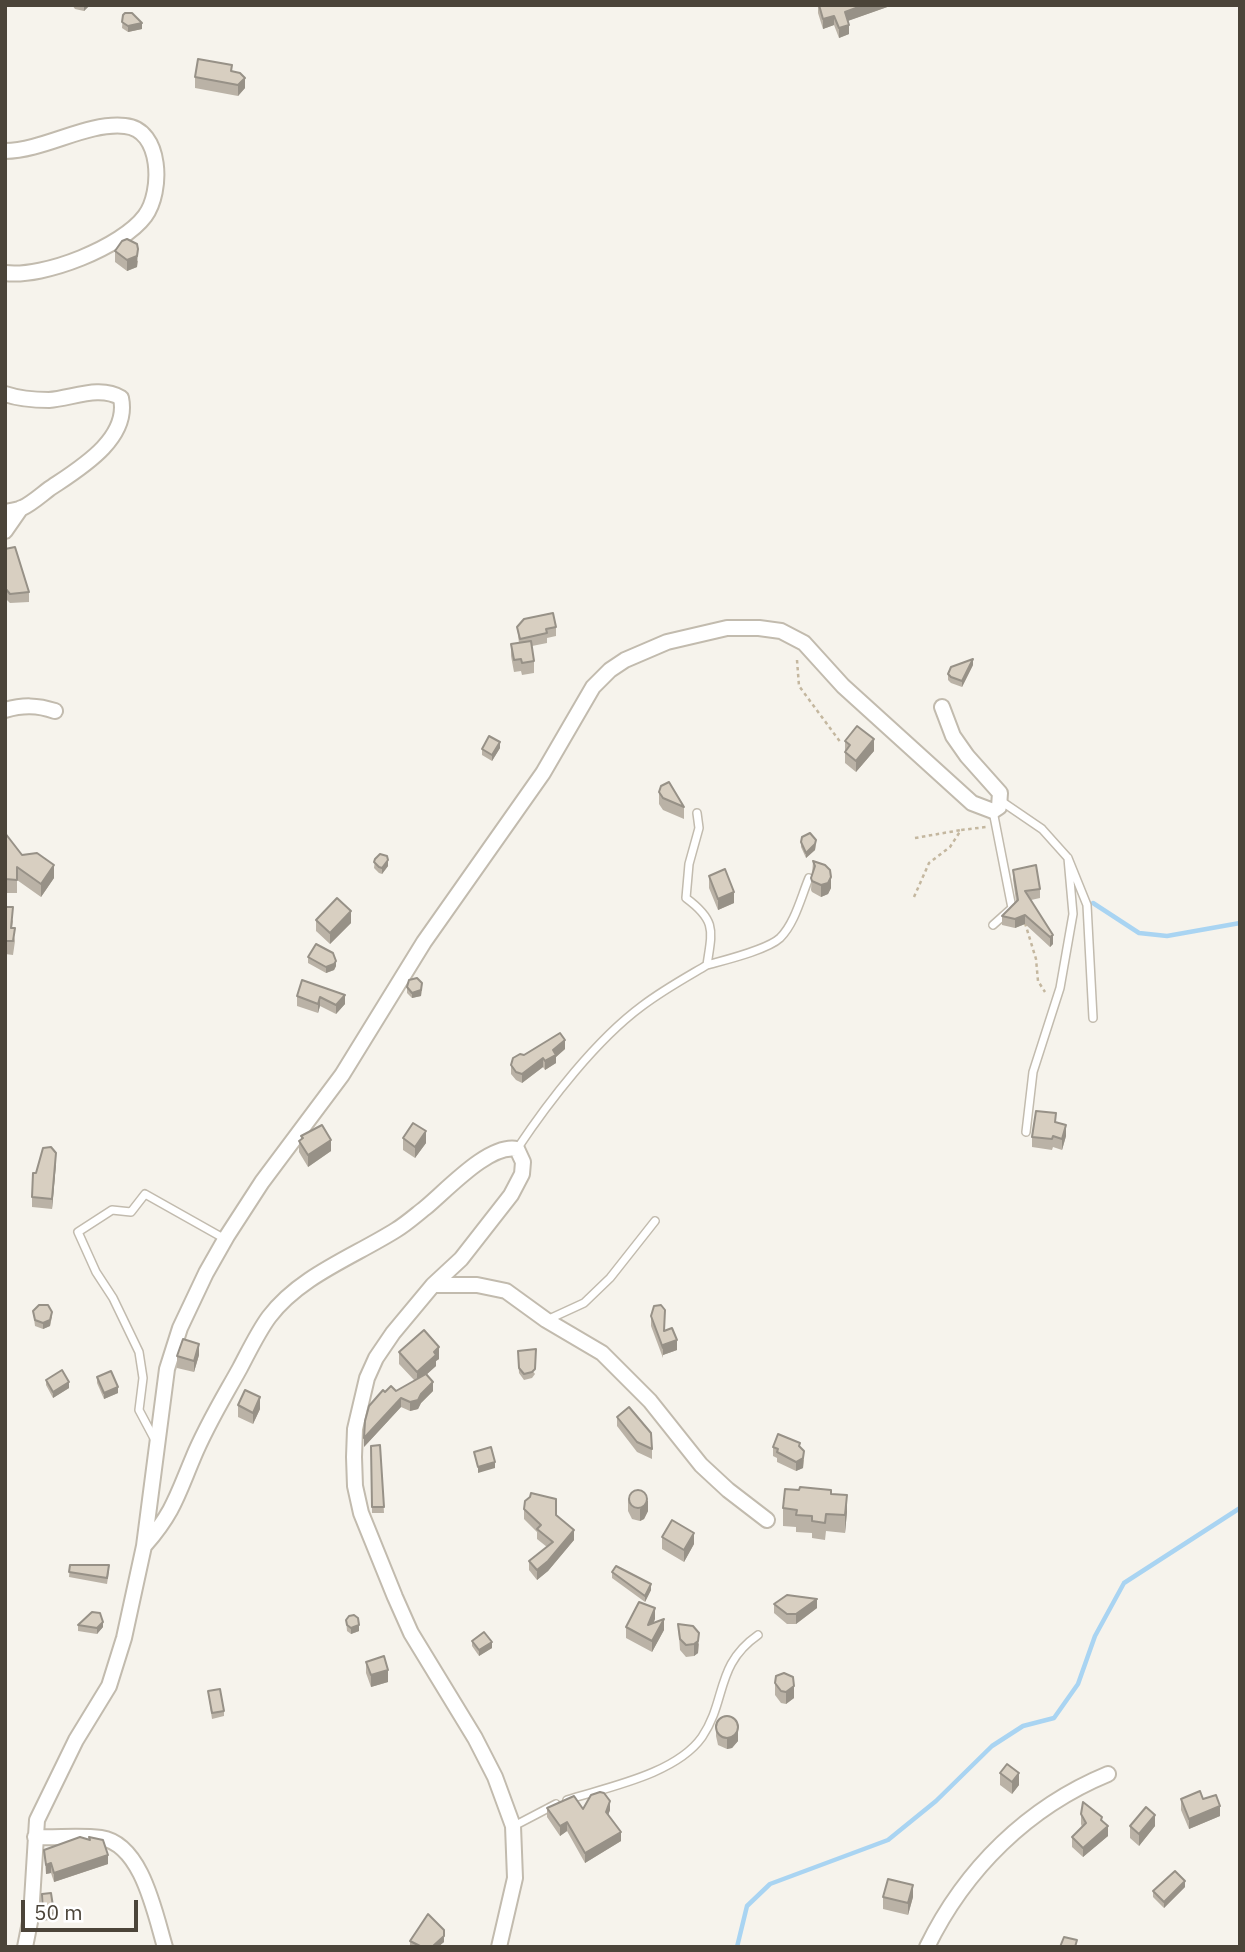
<!DOCTYPE html>
<html>
<head>
<meta charset="utf-8">
<style>
  body { margin:0 }
  #map { position:relative; width:1245px; height:1952px; overflow:hidden; background:#f6f3ec; font-family:"IBM Plex Sans",sans-serif }
  canvas { display:block }
  .frame { position:absolute; inset:0; border:7px solid #4b4439; pointer-events:none }
  .scale { position:absolute; left:21px; top:1900px; width:117px; height:32px; box-sizing:border-box; border:4px solid #4b4439; border-top:0; padding-left:9px; font-size:21px; line-height:24px; white-space:nowrap; color:#4b4439; -webkit-text-stroke:5px #fff; paint-order:stroke }
</style>
</head>
<body>
<div id="map">
<canvas width="1245" height="1952"></canvas>
<div class="frame"></div>
<div class="scale">50 m</div>
</div>
<script>
const c = document.querySelector('canvas').getContext('2d');
c.lineJoin = 'round';
function trace(path, color, width, dash) { c.strokeStyle = color; c.lineWidth = width; c.lineCap = dash ? 'butt' : 'round'; c.setLineDash(dash || []); c.stroke(path); }
function fillPath(path, color) { c.fillStyle = color; c.fill(path, 'evenodd'); }
trace(new Path2D(`
  M1093,903L1139,933L1167,936L1240,923
  M737,1947L747,1906L770,1884L888,1840L936,1801L992,1746L1023,1726L1054,1718L1078,1684L1095,1636L1124,1583L1240,1508`), '#a9d4f2', 4.5);
const service = new Path2D(`
  M1001,801L1042,829L1068,858L1087,905L1093,1018
  M993,811L1012,908L993,925
  M707,965C725,960 767,950 780,938C795,923 801,897 809,878
  M1026,1132L1033,1072L1060,988L1073,914L1068,858
  M517,1149C549,1101 596,1040 642,1006C663,990 685,978 707,965C712,931 717,921 686,898L689,864L699,828L697,813
  M547,1320L584,1303L610,1278L655,1221
  M156,1442L139,1410L143,1378L139,1352L113,1298L96,1272L78,1232L112,1210L131,1212L145,1194L225,1239
  M567,1800C608,1787 676,1774 702,1737C727,1700 715,1665 758,1635
  M514,1826L556,1804`);
const minor = new Path2D(`
  M5,151C46,150 86,122 125,126C162,129 163,192 145,216C122,247 44,278 5,273
  M5,394C20,399 34,400 49,400C73,398 100,385 121,398C130,440 77,470 49,489C41,495 31,504 22,508C17,510 10,511 5,512
  M5,531L21,508
  M5,710C23,705 37,705 55,711
  M433,1285H477L506,1291L546,1320L602,1353L650,1401L701,1465L728,1490L767,1520
  M145,1545C173,1513 177,1496 193,1458C206,1426 224,1397 240,1368C249,1351 258,1332 269,1317C300,1276 353,1257 396,1230C406,1224 416,1215 425,1208C446,1191 489,1143 517,1149L523,1162L522,1174L511,1195L461,1259L433,1285L393,1333L376,1358L367,1378L355,1429L354,1457L355,1486L361,1513L395,1597L411,1633L475,1738L495,1777L513,1826L515,1878L499,1947
  M35,1837C57,1838 80,1835 101,1838C142,1844 155,1914 165,1947
  M25,1947L31,1917L37,1820L76,1740L109,1686L124,1638L144,1546L167,1369L180,1328L206,1273L227,1236L262,1182L342,1075L424,942L543,773L593,687L610,670L625,660L667,642L727,628H759L781,631L804,643L843,686L972,803L993,811L999,807L1000,793L967,756L953,736L942,707
  M927,1947C965,1869 1028,1807 1108,1774`);
trace(service, '#c2bbae', 10);
trace(minor, '#c2bbae', 18);
trace(new Path2D(`
  M797,660L799,686L841,743
  M915,838L961,830
  M914,897L929,863L950,847L961,830L986,827
  M1025,923L1036,959L1038,981L1045,992`), '#c4b79f', 2.5, [3.5, 3.5]);
trace(service, '#fff', 7);
trace(minor, '#fff', 14);
fillPath(new Path2D(`
  M72,5H90L84,11L75,9Z
  M818,5H893L847,21L849,34L839,38L834,25L823,29L818,13Z
  M123,15L142,29L128,32L122,28Z
  M232,72L245,88L238,96L195,88V77Z
  M115,251L138,261L137,267L127,271L115,262Z
  M5,549L29,592V602L10,603L5,598Z
  M517,627H556V636L547,638V643L532,646L534,661V673L522,675L521,671L514,672L511,656V644L519,643Z
  M973,665L962,687L951,683L948,680V674Z
  M845,741L874,751L856,772L845,763Z
  M500,748L492,761L482,755V749Z
  M659,792L684,807V819L663,810L659,804Z
  M5,833L22,855L54,878L41,897L17,880V893H5Z
  M801,842L816,845L815,850L806,858L801,847Z
  M375,859L388,866L382,874L379,873L374,868Z
  M813,861L831,888L828,894L821,897L812,892L811,890Z
  M1013,870L1040,889V898L1031,900L1053,935V944L1050,947L1025,924L1015,928L1002,925V916L1016,901L1013,879Z
  M709,876L734,903L718,910L709,888Z
  M5,907L13,921L12,928L15,941L13,955L5,954Z
  M316,920L351,923L330,944L316,931Z
  M308,957L336,966L334,970L326,973L308,963Z
  M302,980L345,1004L336,1014L320,1006L318,1013L297,1006V996Z
  M407,987L422,989L421,996L412,998L407,993Z
  M565,1049L556,1057V1063L545,1070L543,1067L522,1083L516,1080L511,1074V1065L524,1055Z
  M1056,1122L1066,1136L1062,1150L1053,1147L1052,1150L1032,1147V1137Z
  M301,1136L331,1151L308,1167L299,1152V1141L301,1139Z
  M403,1138L426,1143L415,1158L403,1150Z
  M56,1163L52,1209L32,1207V1197Z
  M33,1311L52,1317L50,1326L43,1329L35,1326Z
  M651,1316L664,1331L677,1350L663,1355V1358L651,1326Z
  M518,1351L535,1374L532,1378L524,1380L519,1373Z
  M399,1352L439,1359L436,1361V1366L426,1375L433,1391L421,1403L418,1409L410,1411L401,1407L364,1447L385,1392L396,1391L415,1381L399,1364Z
  M199,1355L194,1372L177,1368V1356Z
  M97,1377L118,1393L104,1399L97,1383Z
  M46,1380L69,1388L53,1398L46,1385Z
  M238,1405L260,1409L253,1424L238,1417Z
  M617,1417L652,1449V1459L637,1452L617,1426Z
  M380,1445L384,1513H372L371,1446Z
  M773,1447H800L804,1460L803,1468L796,1471L777,1462V1458L773,1456Z
  M831,1494L847,1512L845,1533L826,1531L825,1540L812,1538V1533L796,1532V1527L783,1526V1508Z
  M628,1499L648,1511L644,1519L640,1521L632,1519L628,1511Z
  M524,1509L556,1515L574,1540L548,1571L537,1580L529,1570V1561L547,1547L537,1539V1532L524,1519Z
  M662,1537L694,1544L684,1562L662,1549Z
  M70,1565L109,1571L107,1584L69,1577Z
  M612,1572L651,1590L645,1602L612,1578Z
  M774,1604L817,1608L796,1624H787L774,1613Z
  M655,1619L653,1623L664,1630L652,1652L626,1638V1627Z
  M346,1620L359,1631L351,1634L347,1631Z
  M678,1624L699,1644L698,1653L694,1656L686,1657L680,1650Z
  M78,1625L103,1627L97,1634L78,1631Z
  M472,1641L492,1648L479,1656L472,1646Z
  M366,1662L388,1682L371,1687L366,1673Z
  M775,1683L794,1698L786,1704L781,1703L775,1695Z
  M208,1691L224,1711V1716L212,1719Z
  M716,1724L738,1741L732,1748L727,1749L718,1745L716,1736Z
  M1000,1773L1019,1785L1012,1794L1000,1785Z
  M1181,1799H1203L1220,1816L1189,1829L1181,1810Z
  M547,1808L610,1810L608,1815L621,1841L585,1863L567,1831L560,1836L547,1817Z
  M1081,1814L1102,1820L1108,1836L1083,1857L1072,1847V1837L1082,1827L1081,1824Z
  M1130,1826H1155L1139,1846L1130,1838Z
  M89,1837L108,1864L54,1882L51,1873L46,1874L44,1850L89,1839Z
  M1185,1887L1164,1908L1153,1897V1891Z
  M42,1894L54,1913V1919L43,1921Z
  M883,1897H913L908,1915L883,1909Z
  M410,1941L444,1942L438,1947H410Z`), '#bab2a6');
fillPath(new Path2D(`
  M84,5H90L84,11Z
  M864,5H893L845,22V12Z
  M834,16V25L823,29V19Z
  M142,23V29L128,32V26Z
  M849,25V34L839,38V28Z
  M245,78V88L238,96V85Z
  M138,249L137,267L127,271V260Z
  M973,659V665L962,687V681Z
  M874,739V751L856,772V761Z
  M500,742V748L492,761V755Z
  M816,840L815,850L806,858V853Z
  M388,860V866L382,874V868Z
  M54,865V878L41,897V884Z
  M831,877V888L828,894L821,897V885Z
  M734,892V903L718,910V899Z
  M351,911V923L330,944V933Z
  M1025,915V924L1015,928V919Z
  M1053,935V944L1050,947V937Z
  M336,961V966L334,970L326,973V967Z
  M422,983L421,996L412,998V993Z
  M345,995V1004L336,1014V1005Z
  M320,997V1006L318,1013V1004Z
  M565,1040V1049L556,1057V1063L545,1070V1061L553,1050Z
  M543,1058V1067L522,1083V1074Z
  M1066,1125V1136L1062,1150V1139Z
  M426,1131V1143L415,1158V1147Z
  M331,1140V1151L308,1167V1155Z
  M56,1153V1163L52,1209V1199Z
  M52,1312L50,1326L43,1329V1323Z
  M677,1340V1350L663,1355V1345Z
  M199,1344V1355L194,1372V1361Z
  M439,1347V1359L436,1361V1366L417,1383V1372Z
  M69,1382V1388L53,1398V1392Z
  M433,1382V1391L421,1403L418,1409L410,1411V1402Z
  M118,1387V1393L104,1399V1393Z
  M260,1397V1409L253,1424V1413Z
  M401,1398V1407L364,1447V1438Z
  M804,1451L803,1468L796,1471V1462Z
  M495,1462V1468L478,1473V1467Z
  M847,1495V1512L845,1533V1515Z
  M648,1500V1511L644,1519L640,1521V1509Z
  M574,1530V1540L548,1571L537,1580V1570Z
  M694,1533V1544L684,1562V1550Z
  M651,1584V1590L645,1602V1596Z
  M817,1599V1608L796,1624V1614Z
  M655,1608V1619L648,1636V1625Z
  M664,1619V1630L652,1652V1641Z
  M103,1622V1627L97,1634V1628Z
  M359,1625V1631L351,1634V1628Z
  M699,1633L698,1653L694,1656V1644Z
  M492,1642V1648L479,1656V1650Z
  M388,1670V1682L371,1687V1675Z
  M794,1686V1698L786,1704V1692Z
  M738,1729V1741L732,1748L727,1749V1738Z
  M1019,1773V1785L1012,1794V1782Z
  M610,1801V1810L606,1821V1812Z
  M1220,1806V1816L1189,1829V1819Z
  M1155,1815V1826L1139,1846V1834Z
  M567,1822V1831L560,1836V1826Z
  M1108,1826V1836L1083,1857V1848Z
  M621,1832V1841L585,1863V1853Z
  M108,1855V1864L54,1882V1873Z
  M51,1863V1873L46,1874V1865Z
  M1185,1881V1887L1164,1908V1902Z
  M913,1885V1897L908,1915V1903Z
  M444,1936V1942L438,1947H432Z`), '#979187');
const building = new Path2D(`
  M819,5H864L845,12L849,25L839,28L834,16L823,19Z
  M125,13H132L142,23L128,26L122,22L123,15Z
  M198,59L232,65L231,71L240,73L245,78L238,85L195,77Z
  M127,239L137,244L138,249L137,256L127,260L115,251L122,241Z
  M15,547L29,592L10,594L5,588V549Z
  M553,613L556,627L546,629L547,633L520,639L517,627L524,619Z
  M531,641L534,661L522,663L521,659L514,660L511,644Z
  M973,659L962,681L951,677L948,674L951,667Z
  M857,726L874,739L856,761L845,752L850,745L845,741Z
  M489,736L500,742L492,755L482,749Z
  M669,782L684,807L663,798L659,792L661,786Z
  M5,833L22,855L37,853L54,865L41,884L17,867V880L5,879Z
  M810,833L816,840L815,844L806,853L801,842L802,837Z
  M380,854L387,856L388,860L382,868L379,867L374,862L375,859Z
  M813,861L825,865L830,870L831,877L828,883L821,885L812,881L811,878L815,866Z
  M1036,865L1040,889L1025,891L1053,935L1050,937L1025,915L1015,919L1002,916L1018,900L1013,870Z
  M725,869L734,892L718,899L709,876Z
  M337,898L351,911L330,933L316,920Z
  M5,907H13L11,928H15L13,941H5Z
  M316,944L333,953L336,961L334,964L326,967L308,957Z
  M417,978L422,983L421,990L412,993L407,987L409,980Z
  M302,980L345,995L336,1005L320,997L318,1004L297,996Z
  M560,1033L565,1040L553,1050L556,1055L545,1061L543,1058L522,1074L516,1072L511,1065L513,1058L520,1054L524,1055Z
  M1036,1111L1056,1113L1055,1122L1066,1125L1062,1139L1053,1136L1052,1139L1032,1137Z
  M413,1123L426,1131L415,1147L403,1138Z
  M322,1125L331,1140L308,1155L299,1141L303,1138L301,1136Z
  M51,1147L56,1153L52,1199L32,1197L33,1173H36L43,1148Z
  M39,1305H48L52,1312L50,1320L43,1323L35,1320L33,1311Z
  M661,1305L665,1310L664,1331L672,1328L677,1340L663,1345V1348L651,1316L654,1306Z
  M424,1330L439,1347L434,1352L436,1355L417,1372L399,1352Z
  M183,1339L199,1344L194,1361L177,1356Z
  M536,1349L535,1369L532,1372L524,1374L519,1368L518,1351Z
  M62,1370L69,1382L53,1392L46,1380Z
  M111,1371L118,1387L104,1393L97,1377Z
  M426,1374L433,1382L421,1394L418,1400L410,1402L401,1398L364,1438L365,1421L369,1406L383,1390L385,1392L391,1386L396,1391Z
  M245,1390L260,1397L253,1413L238,1405Z
  M629,1407L651,1433L652,1449L637,1442L617,1417Z
  M778,1434L800,1443L799,1446L804,1451L803,1458L796,1462L777,1452L778,1449L773,1447Z
  M380,1445L384,1507H372L371,1446Z
  M491,1447L495,1462L478,1467L474,1452Z
  M800,1487L831,1490V1494L847,1495L845,1515L826,1514L825,1523L812,1521V1516L796,1515L797,1510L783,1508L785,1489L799,1490Z
  M629 1499a9 9 0 1 1 18 0a9 9 0 1 1-18 0Z
  M531,1493L556,1499V1515L574,1530L548,1561L537,1570L529,1561L553,1542L537,1529L541,1525L524,1509L525,1501L530,1497Z
  M672,1520L694,1533L684,1550L662,1537Z
  M70,1565H109L107,1578L69,1572Z
  M616,1566L651,1584L645,1596L612,1572Z
  M787,1595L817,1599L796,1614H787L774,1604Z
  M639,1602L655,1608L648,1625L664,1619L652,1641L626,1627Z
  M92,1612L100,1613L103,1622L97,1628L78,1625Z
  M354,1615L358,1618L359,1625L351,1628L347,1625L346,1620L349,1616Z
  M678,1624L693,1626L699,1633L698,1641L694,1644L686,1645L680,1639Z
  M484,1632L492,1642L479,1650L472,1641Z
  M384,1656L388,1670L371,1675L366,1662Z
  M784,1673L793,1677L794,1686L786,1692L781,1691L775,1683L776,1676Z
  M220,1689L224,1711L212,1713L208,1691Z
  M716 1727a11 11 0 1 1 22 0a11 11 0 1 1-22 0Z
  M1007,1764L1019,1773L1012,1782L1000,1773Z
  M1200,1791L1203,1799L1216,1795L1220,1806L1189,1819L1181,1799Z
  M600,1792L604,1793L610,1801L606,1812L621,1832L585,1853L567,1822L560,1826L547,1808L574,1796L583,1809L591,1795Z
  M1083,1802L1102,1817L1101,1820L1108,1826L1083,1848L1072,1837L1086,1823L1081,1814Z
  M1146,1807L1155,1815L1139,1834L1130,1826Z
  M80,1837L90,1840L89,1837L103,1840L108,1855L54,1873L51,1863L46,1865L44,1850Z
  M1175,1871L1185,1881L1164,1902L1153,1891Z
  M888,1879L913,1885L908,1903L883,1897Z
  M51,1893L54,1913L43,1915L42,1894Z
  M428,1914L444,1930V1936L432,1947H422L410,1941Z
  M1064,1937L1077,1940L1075,1947H1060Z`);
fillPath(building, '#d8cfc1');
trace(building, '#979187', 2);
</script>
</body>
</html>
